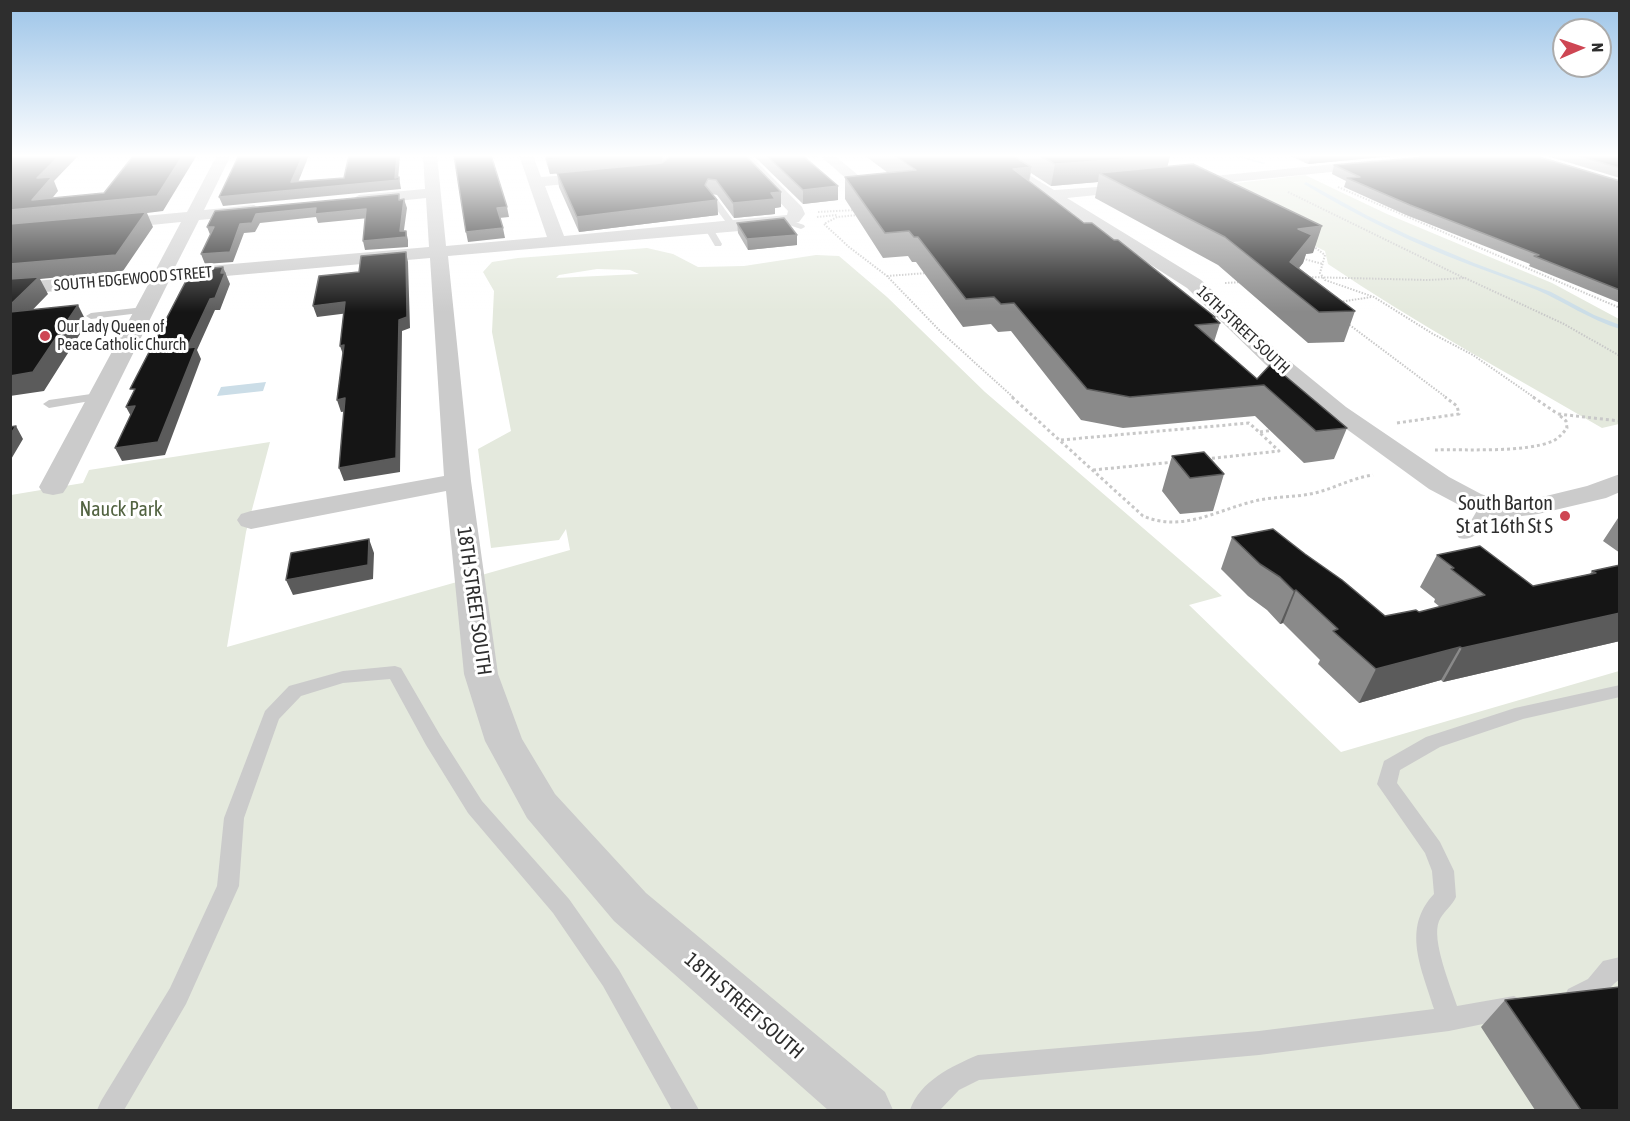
<!DOCTYPE html>
<html>
<head>
<meta charset="utf-8">
<style>
  body { margin:0 }
  #map { position:relative; width:1630px; height:1121px; overflow:hidden; background:#fff; font-family:"Asap Condensed",sans-serif }
  canvas { display:block }
  .frame { position:absolute; inset:0; border:12px solid #2e2e2e; pointer-events:none }
  .north { position:absolute; left:1552px; top:18px; width:60px; height:60px; box-sizing:border-box; background:#fff; border:2px solid #ababab; border-radius:50%; rotate:88deg; font-size:16px; font-weight:700; line-height:24px; text-align:center; color:#2e2e2e }
  .north::after { content:''; display:block; margin:auto; width:21px; height:27px; background:#ce4653; clip-path:polygon(50% 0,100% 100%,50% 72%,0 100%) }
</style>
</head>
<body>
<div id="map">
<canvas width="1630" height="1121"></canvas>
<div class="frame"></div>
<div class="north">N</div>
</div>
<script>
const c = document.querySelector('canvas').getContext('2d');
c.lineJoin = 'round';
function fillPath(path, color) { c.fillStyle = color; c.fill(path, 'evenodd'); }
function trace(path, color, width, dash) { c.strokeStyle = color; c.lineWidth = width; c.lineCap = dash ? 'butt' : 'round'; c.setLineDash(dash || []); c.stroke(path); }
function write(font, color, halo, rows, align = 'center') {
  c.font = font + ' "Asap Condensed",sans-serif'; c.lineWidth = 6; c.setLineDash([]); c.textBaseline = 'middle'; c.strokeStyle = halo; c.fillStyle = color; for (const [text, x, y, turn = 0] of rows) {
    c.save(); c.translate(x, y); c.rotate((+turn || 0) * Math.PI / 180); c.textAlign = isNaN(turn) ? turn : align; if (halo) c.strokeText(text, 0, 0); c.fillText(text, 0, 0); c.restore();
  }
}
fillPath(new Path2D(`
  M1305,175L1387,214L1552,283L1619,319V424L1602,428C1510,374 1416,324 1328,264L1325,251L1195,188Z
  M647,248L673,254L698,267L744,266L816,255L839,256L887,297L985,392L1222,596L1189,605L1341,752L1619,671V1110H11V495L83,483L89,470L270,442L246,532L227,647L570,550L566,529L559,540L491,548L478,449L511,431L492,332L494,291L483,272L492,262L518,258ZM597,269L630,270L639,274L556,278L559,275Z`), '#e4e9dd');
fillPath(new Path2D(`
  M266,382L263,391L217,396L221,387Z`), '#cbdde7');
fillPath(new Path2D(`
  M1231,155H1237L1265,163L1263,164Z
  M1306,182L1368,216L1410,236L1474,263L1551,292L1594,315L1620,325V329C1590,320 1565,302 1537,290C1507,278 1477,268 1447,256C1398,236 1350,212 1304,184Z`), '#cbdde7');
trace(new Path2D(`
  M1338,187L1620,308
  M1288,192L1464,278
  M818,212L855,210
  M858,215L837,217L824,224L849,247L887,276L941,332L1014,398
  M817,217L837,215
  M1313,246L1325,255L1320,273L1325,280L1374,297L1433,334L1473,355L1535,398
  M1300,258L1323,264
  M887,276L927,273
  M1306,277L1428,280L1465,278L1564,324L1620,356
  M1225,283L1242,282
  M1340,302L1371,297
  M1347,323L1447,398`), '#c8c8c8', 2, [1.5, 1.5]);
trace(new Path2D(`
  M1012,397L1143,516C1182,532 1213,512 1251,502C1271,496 1294,498 1315,493C1335,488 1352,478 1373,475
  M1533,397L1558,414
  M1397,423L1459,414L1457,406L1445,397
  M1061,440L1249,423L1259,432
  M1435,450C1467,449 1525,453 1553,441C1559,438 1563,433 1567,428L1566,421L1558,414L1620,421
  M1206,459L1279,451L1259,432L1275,430
  M1093,470L1174,462`), '#c8c8c8', 3, [3, 3]);
fillPath(new Path2D(`
  M805,155H826L792,160L789,158Z
  M709,196H715L738,227L737,229H731L708,198Z
  M786,219L804,225L805,227L801,229L783,223L782,221Z
  M706,227H712L722,244L721,246H715L705,229Z
  M144,307L149,310L148,312L91,319L86,316L91,313Z
  M98,393L104,397L102,399L49,408L43,404L49,400Z
  M1487,501L1494,505C1487,519 1479,543 1459,538L1457,535L1468,526L1482,502Z
  M395,666L401,668L440,735L482,801L569,899L619,970L699,1110H672L603,986L553,913L468,813L426,745L390,679L343,683L301,696L279,719L244,818L239,886L186,1004L124,1110H97L101,1101L170,988L217,886L224,818L265,711L289,686L343,671Z
  M1620,685V697L1523,719L1440,747L1400,770L1397,783L1440,842L1454,871L1456,897C1452,906 1443,912 1439,921C1431,940 1451,987 1457,1006L1514,996L1522,1000L1526,1008L1522,1016L1449,1031L1259,1055L979,1080L959,1090L940,1110H910C920,1081 952,1066 978,1055L1259,1031L1434,1009C1422,969 1401,929 1434,894L1432,871L1425,853L1377,784L1384,761L1426,737L1515,708Z
  M1620,957V979C1604,991 1591,1015 1568,1005L1564,997L1568,989L1588,979L1603,961Z`), '#cbcbcb');
fillPath(new Path2D(`
  M217,155H231L204,210L254,205L262,210L254,215L199,220L174,269L429,247L426,198L359,205L351,200L359,195L425,189L423,155H437L446,246L547,237L519,155H533L541,177L597,173L604,177L597,181L545,186L564,236L787,215L788,211L736,155H750L802,207L805,214L799,222L774,228L448,256L471,481L498,674L522,739L555,794L646,893L885,1092L893,1110H828L614,921L527,818L485,741L464,674L446,491L251,529L241,526L237,520L241,514L251,511L444,476L430,258L169,281L67,487L63,493L53,495L43,493L39,487L149,283L10,295V283L155,271L181,222L111,229L103,224L111,219L187,212Z
  M819,155H834L876,190L868,195L863,193Z
  M980,155H996L1054,190L1141,184L1143,187L1136,191L1067,198L1201,280L1281,354L1346,407L1449,477L1481,494L1498,500L1538,498L1587,486L1620,474V492L1606,498L1538,514L1514,517L1495,516L1461,506L1429,489L1330,417L1265,364L1187,288Z
  M1375,160L1382,164L1380,167L1184,187L1177,183L1184,179Z`), '#cbcbcb');
fillPath(new Path2D(`
  M544,155H745L781,207L775,208V214L734,218L717,195L712,194L717,200L718,215L579,232L559,187L557,173L550,174Z
  M753,155H802L838,186V200L803,204Z
  M864,155H1168L1170,156L1167,167L1313,253L1306,254L1303,263L1299,268L1355,311L1344,342L1308,343L1218,265L1095,198L1098,182L1051,186L1031,173L1029,181L1084,223L1114,240L1215,317V319L1220,323L1214,342L1257,379L1347,428L1334,459L1304,463L1255,416L1123,428L1081,420L1011,331L998,332L991,324L963,327L916,262H912L908,256L883,258L845,199V177L888,173Z
  M1288,155H1403L1308,164Z
  M1544,155H1620V178Z
  M1334,165L1620,181V303L1529,266L1530,264L1406,215L1344,187L1346,181L1332,174Z
  M737,223L797,245L748,250L738,233Z
  M1172,456L1224,474L1213,511L1180,514L1162,491Z
  M1620,515V553L1603,541Z
  M1232,537L1305,554L1385,616L1419,612L1440,607L1434,602L1435,599L1420,587L1437,555L1533,586L1590,574L1592,571L1620,565V641L1443,682L1441,680L1359,703L1318,664L1320,660L1283,623L1280,624L1267,610L1248,596L1221,569Z
  M1505,1000L1620,1110H1535L1481,1027Z`), '#8a8a8a');
fillPath(new Path2D(`
  M60,155H79L54,181L58,191L45,207L157,196L183,155H197L163,211L147,213L153,227L123,271L40,279L48,294L12,331L10,328V210L32,200L37,178Z
  M303,155H309L295,190L395,178L397,155H400L398,180L399,177L401,189L223,206L219,197L291,182Z
  M615,155H662L663,165L550,174L547,160Z
  M1311,155H1403L1308,164Z
  M1170,156L1165,177L1099,173L1098,182L1051,186L1055,164Z
  M1031,167L1028,189L1013,169Z
  M838,186V200L803,204V190Z
  M781,192V207L775,208V214L734,218L733,203L771,193Z
  M404,199L407,208L403,237L406,231L408,240V247L365,250L363,241L400,231Z
  M717,200L718,215L579,232L577,217Z
  M507,207L509,217L499,218L497,208Z
  M316,208L366,209L369,218L318,223L316,217L260,223L255,232L244,233L233,262L205,264L201,254L240,224L256,214Z
  M1322,226L1313,253L1306,254L1303,263L1285,285L1298,229Z
  M207,227H214L211,237Z
  M503,228L505,238L468,242L466,232Z
  M797,235V245L748,250L747,239Z
  M406,252L408,262L410,328L402,331L400,472L344,481L339,468L399,320Z
  M223,267L230,284L220,310H215L197,350L201,359L165,455L122,461L115,448L187,348Z
  M345,302L349,313L317,317L313,306Z
  M78,305L87,323L44,391L10,396V376Z
  M344,345V357L340,346Z
  M345,398L349,411L341,412L337,400Z
  M135,406L133,420L126,407Z
  M16,426L23,439L10,461V435Z
  M369,539L374,553L373,579L293,595L286,580Z
  M1296,590L1283,623L1280,624L1294,591Z
  M1620,613V641L1443,682L1462,648Z
  M1460,647L1441,680L1359,703L1376,669Z`), '#5b5b5b');
const building = new Path2D(`
  M10,155H60L37,178L52,177L32,200L104,193L134,155H183L157,196L10,210Z
  M239,155H303L291,182L344,178L349,155H397L395,178L399,177V180L219,197Z
  M454,155H491L507,207L497,208L503,228L466,232Z
  M546,155H615L547,160Z
  M668,155H745L781,192L771,193L775,199L733,203L716,180L708,179L705,185L717,200L577,217L557,173L662,163L671,156Z
  M766,155H802L838,186L803,190Z
  M894,155H1012L1031,167L1013,169L1084,223H1092L1114,240H1118L1215,317H1213L1220,323L1195,325L1257,379L1271,364L1347,428L1316,431L1264,385L1130,397L1087,389L1014,303L1001,304L994,297L966,299L918,237H914L909,231L885,233L845,177L916,170Z
  M1038,155H1168L1170,156L1055,164Z
  M1446,155H1533L1620,181V290L1534,256L1539,255L1410,205L1347,178L1360,177L1334,165Z
  M1576,155H1620V168Z
  M1193,164L1322,226L1298,229L1312,235L1290,262L1355,311L1319,312L1225,237L1099,173Z
  M399,194V200L404,199L400,231H406V237L363,241L366,209L315,214L316,208L256,214L252,223L240,224L230,252L201,254L214,227H207L215,211Z
  M146,212L116,255L10,264V224Z
  M784,218L797,235L747,239L737,223Z
  M406,252L407,317L399,320L396,458L339,468L345,398L337,400L344,345L340,346L345,302L313,306L319,276L359,272L361,256Z
  M223,267L221,273H225L215,298L210,299L187,348L196,347L158,442L115,448L135,406L126,407L135,389H130L189,275L194,270Z
  M39,277L10,305V279Z
  M78,305L33,372L10,376V312Z
  M16,426L10,435V427Z
  M1204,452L1224,474L1190,478L1172,456Z
  M1273,529L1305,554L1342,580L1385,616L1416,610L1419,612L1485,595L1451,569L1454,568L1437,555L1480,546L1533,586L1596,573L1592,571L1620,565V613L1462,648L1460,647L1376,669L1333,631L1338,629L1296,590L1294,591L1280,577L1260,564L1232,537Z
  M369,539L368,565L286,580L291,553Z
  M1620,987V1110H1581L1505,1000Z`);
fillPath(building, '#151515');
trace(building, '#5b5b5b', 1.5);
const sky = c.createLinearGradient(0, 0, 0, 312);
sky.addColorStop(0, '#9cc4e8');
sky.addColorStop(0.5, '#fff');
sky.addColorStop(1, '#ffffff00');
c.fillStyle = sky;
c.fillRect(0, 0, 1630, 312);
for (const [x, y, r, color] of [
  [45,336,6,"#ce4653"],
  [1565,516,6,"#ce4653"]
]) { const dot = new Path2D(); dot.arc(x, y, r, 0, 2 * Math.PI); c.fillStyle = color; c.fill(dot); trace(dot, '#fff', 2); }
write('16px', '#2e2e2e', '#fff', [
  ["SOUTH EDGEWOOD STREET",133,279,-5],
  ["16TH STREET SOUTH",1243,330,43]
]);
write('16px', '#2e2e2e', '#fff', [
  ["Our Lady Queen of",57,327],
  ["Peace Catholic Church",57,345]
], 'left');
write('20px', '#2e2e2e', '#fff', [
  ["South Barton",1553,504],
  ["St at 16th St S",1553,527]
], 'right');
write('20px', '#526341', '#fff', [
  ["Nauck Park",121,510]
]);
write('20px', '#2e2e2e', '#fff', [
  ["18TH STREET SOUTH",474,601,82],
  ["18TH STREET SOUTH",744,1006,41]
]);
</script>
</body>
</html>
